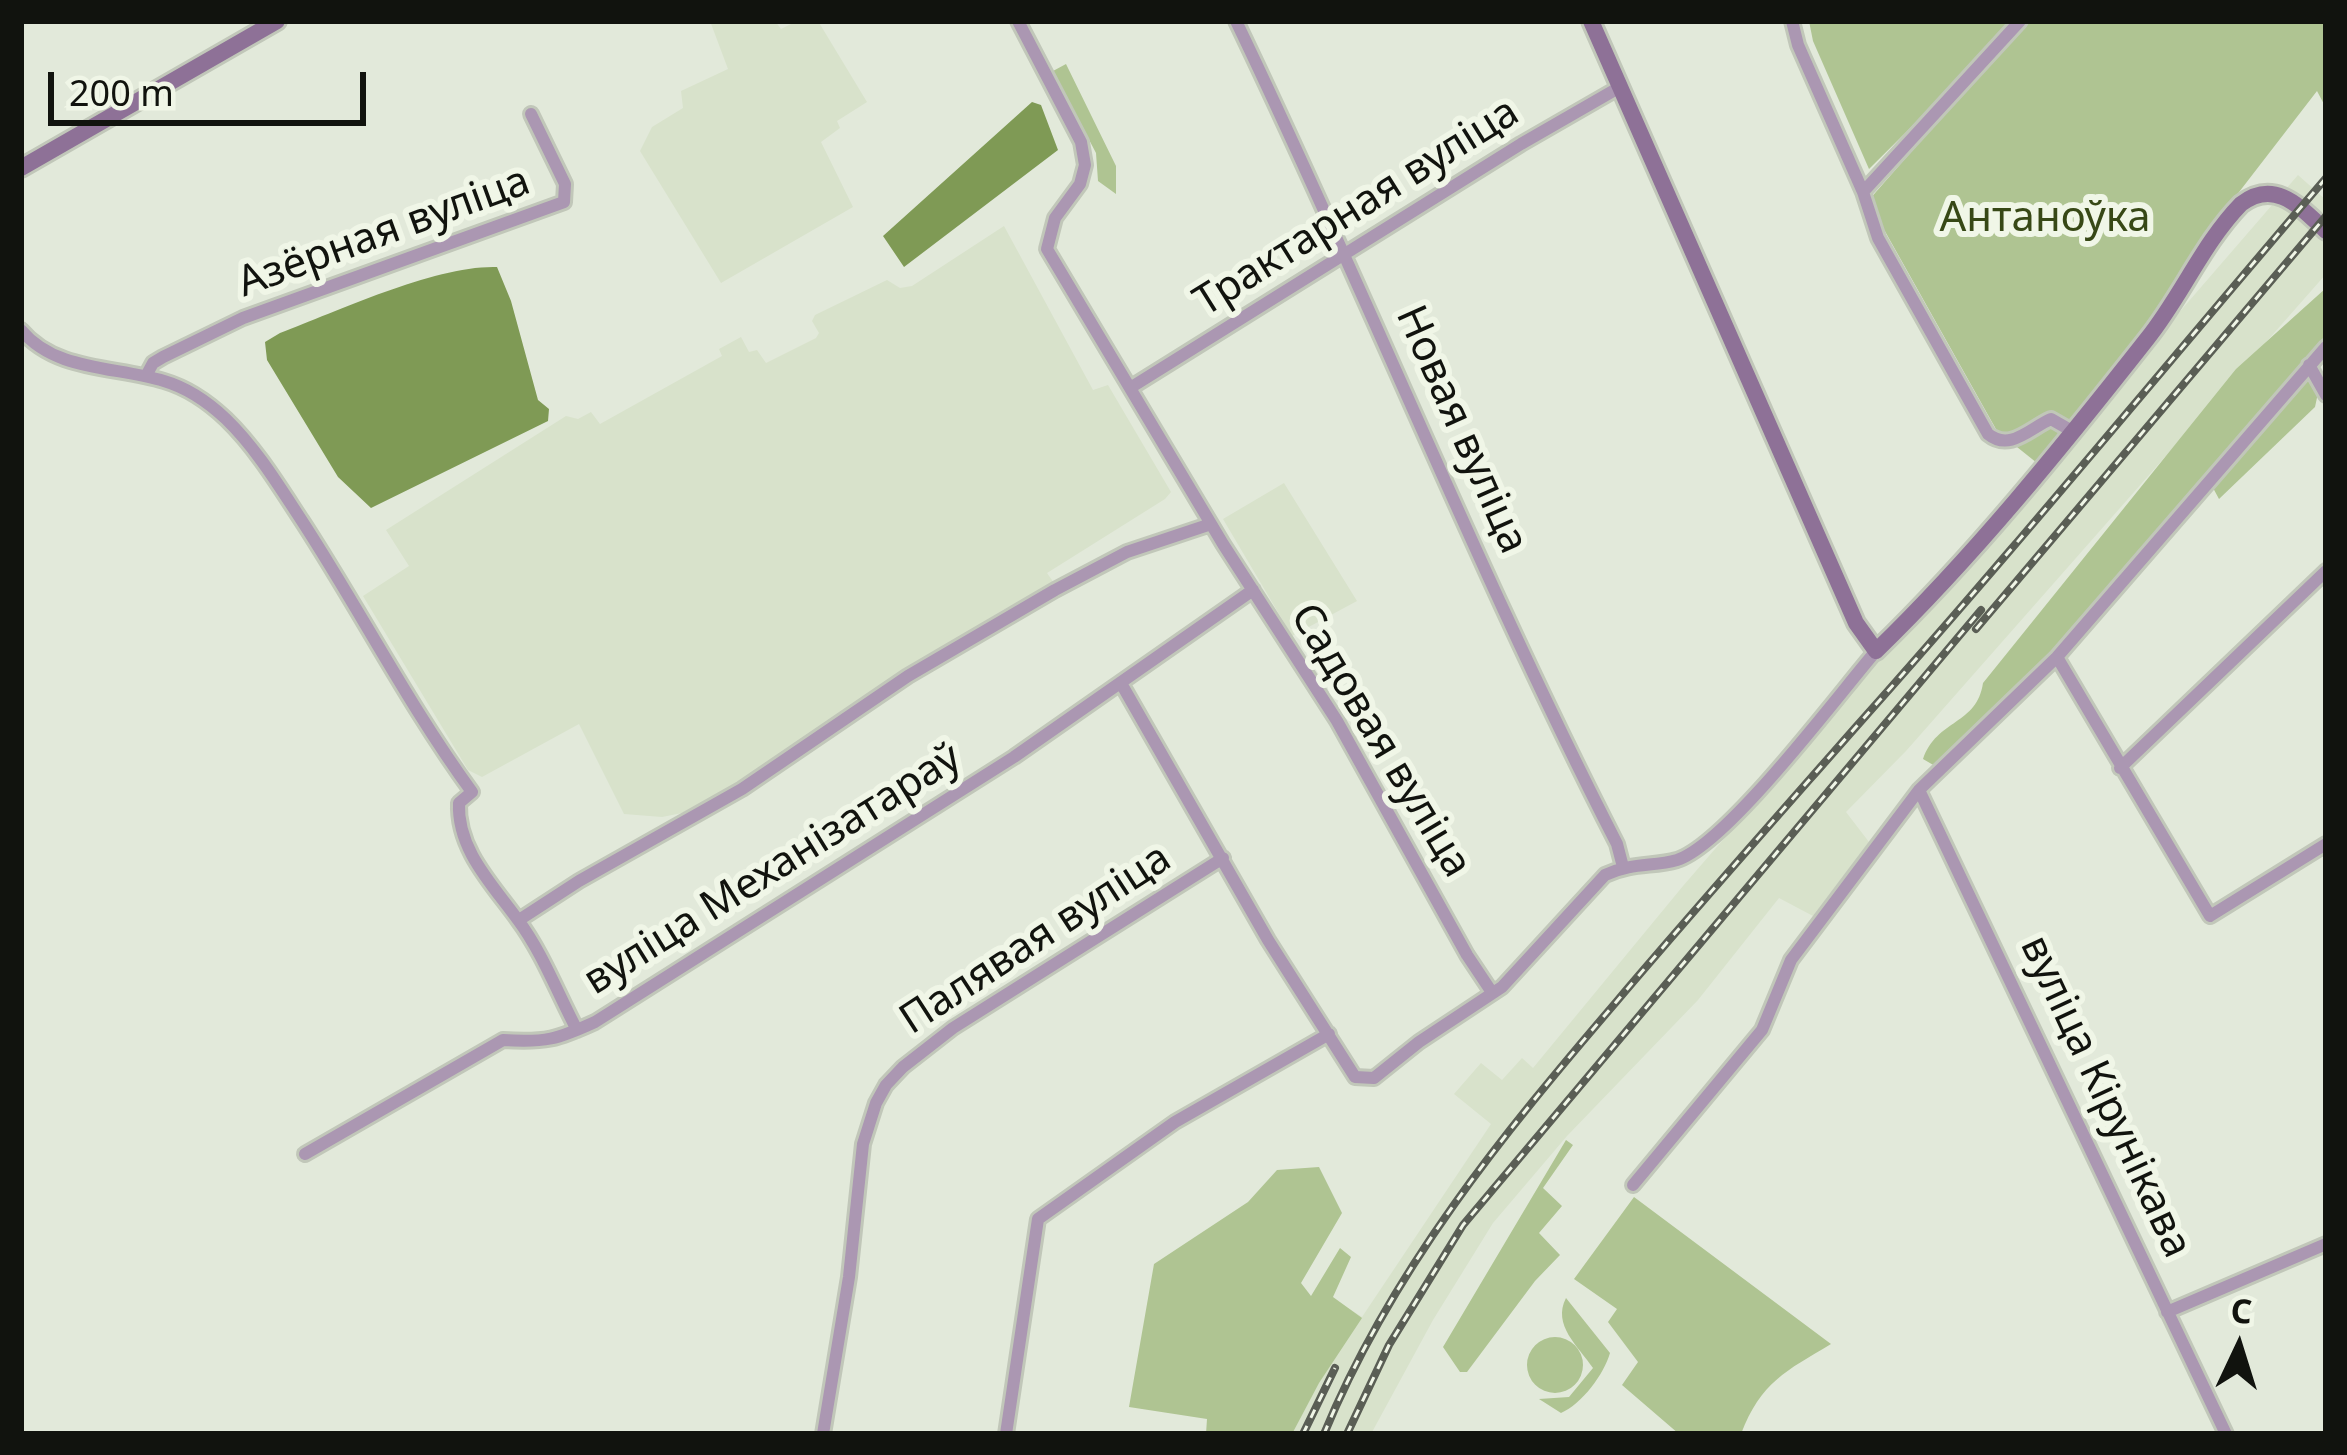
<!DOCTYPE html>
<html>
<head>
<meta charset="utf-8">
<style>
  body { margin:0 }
  #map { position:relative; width:2347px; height:1455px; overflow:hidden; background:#e2e9da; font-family:"Noto Sans",sans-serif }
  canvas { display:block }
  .frame { position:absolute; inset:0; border:24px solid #11130e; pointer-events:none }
  .north { position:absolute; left:2179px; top:1287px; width:120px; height:120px; -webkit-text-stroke:9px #f0f6e7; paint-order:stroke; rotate:4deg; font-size:33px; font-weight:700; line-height:48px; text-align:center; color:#11130e }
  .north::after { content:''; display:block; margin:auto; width:42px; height:54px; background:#11130e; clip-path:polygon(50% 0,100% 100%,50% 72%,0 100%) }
  .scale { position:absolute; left:48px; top:72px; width:318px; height:54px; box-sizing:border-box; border:6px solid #11130e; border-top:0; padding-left:15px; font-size:36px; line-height:42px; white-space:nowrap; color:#11130e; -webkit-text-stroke:9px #f0f6e7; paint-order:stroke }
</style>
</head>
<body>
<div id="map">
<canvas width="2347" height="1455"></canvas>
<div class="frame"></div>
<div class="north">С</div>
<div class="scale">200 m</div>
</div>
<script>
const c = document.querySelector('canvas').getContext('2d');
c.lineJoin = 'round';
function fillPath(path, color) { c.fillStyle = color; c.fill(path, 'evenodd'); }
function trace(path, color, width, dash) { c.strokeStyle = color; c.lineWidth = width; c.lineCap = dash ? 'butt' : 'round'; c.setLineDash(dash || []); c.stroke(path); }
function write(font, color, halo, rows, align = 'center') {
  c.font = font + ' "Noto Sans",sans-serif'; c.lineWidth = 12; c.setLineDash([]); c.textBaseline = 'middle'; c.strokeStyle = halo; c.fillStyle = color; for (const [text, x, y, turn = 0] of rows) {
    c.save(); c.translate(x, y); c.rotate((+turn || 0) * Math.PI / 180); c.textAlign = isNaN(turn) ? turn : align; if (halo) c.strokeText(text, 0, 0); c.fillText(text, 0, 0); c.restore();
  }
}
fillPath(new Path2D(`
  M710,21H775L781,29L797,21H818L867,102L837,121L840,128L821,142L853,207L721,283L640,151L652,127L683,108L681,91L728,69Z
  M2298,175L2326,200V274L1906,751L1846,812L1869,842L1813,916L1779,898L1698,1000L1567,1136L1493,1223L1433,1320L1371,1434H1284L1333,1298L1362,1317L1491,1124L1454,1094L1481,1063L1502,1080L1522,1058L1533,1068L1683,886Z
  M1004,226L1093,390L1108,385L1171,492L1165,499L1047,573L1054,583L1003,610L855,703L737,787L682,813L662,817L624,814L579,724L482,777L468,770L363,596L409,566L386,530L566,416L578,419L591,412L600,424L722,356L719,349L741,337L749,352L757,350L766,363L816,338L819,333L812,321L815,315L887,280L900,288L912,286Z
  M1284,483L1357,601L1292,636L1223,519Z`), '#d8e2cb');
fillPath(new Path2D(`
  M1809,21H2018L1869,169L1813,41Z
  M2026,21H2326V108L2317,91L2236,196L2150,326L2037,463L1997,431L1868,201Z
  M1066,64L1116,166V194L1098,181L1096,153L1053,71Z
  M2326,288V335C2204,473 2091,618 1960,747L1935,766L1923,759C1937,719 1977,725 1983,683L2236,369Z
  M2303,381L2312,382L2318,393L2315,407L2219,499L2212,486Z
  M1566,1140L1573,1145L1543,1188L1562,1206L1539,1233L1560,1255L1535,1281L1467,1372H1460L1443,1347Z
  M1319,1167L1342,1213L1301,1283L1311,1296L1340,1248L1351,1257L1333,1297L1362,1318L1319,1383L1292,1434H1206L1207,1419L1129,1407L1154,1264L1248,1202L1277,1170Z
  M1634,1197L1831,1344C1786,1371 1761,1382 1741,1434H1679L1622,1385L1638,1362L1608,1322L1617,1309L1574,1279Z
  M1566,1298L1610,1353C1604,1374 1582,1404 1561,1413L1539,1399L1569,1397L1593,1368C1578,1346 1552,1325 1566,1298Z
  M1527 1365a28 28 0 1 1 56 0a28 28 0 1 1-56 0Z`), '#afc492');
fillPath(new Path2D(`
  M1032,102L1041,105L1058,150L904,267L883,236Z
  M497,267L511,301L538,400L549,409L548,421L371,508L338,477L267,360L265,342L280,333C338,311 436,265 497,267Z`), '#7f9a55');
const street = new Path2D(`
  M1018,21L1081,142L1085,165L1080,184L1055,218L1047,249L1223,544L1337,721L1467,955L1491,991
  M1236,21C1367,293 1479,575 1617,844L1623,867
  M1792,21L1798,45L1863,192L1878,238L1988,434C2010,452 2030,428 2051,419L2072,431
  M1863,192L2020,21
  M21,330C56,372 116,366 164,381C188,388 208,402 226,419C256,448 279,486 302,521C360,610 409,706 472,792L459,803C457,850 493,885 518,920C542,952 558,994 577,1030
  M2309,365L2326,395
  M146,376L153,363L163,357L243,318L564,202L565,184L531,114
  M1130,388L1521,144L1620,87
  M2057,657L2210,916L2326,844
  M1122,685L1268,940L1355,1077L1374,1078L1419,1042L1502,987L1605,875C1633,862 1653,867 1677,860C1727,844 1838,695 1876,651
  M2120,768L2326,571
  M1919,790L2226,1434
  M519,920L579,881L742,789L908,676L1055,590L1127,552L1211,524
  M305,1154L503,1040C545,1043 558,1039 595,1022L1014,757L1253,590
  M1633,1185L1762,1030L1791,960L1919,790L2057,657L2326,347
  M2167,1312L2326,1244
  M823,1434L849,1277L863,1144L876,1103L886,1085L903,1067L953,1028L1223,858
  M1006,1434L1038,1219L1175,1122L1329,1034`);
const secondary = new Path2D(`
  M1591,21L1856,623L1876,651C1974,556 2062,447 2147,339C2181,297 2203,243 2241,204C2275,178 2300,207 2326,231
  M21,168L277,21`);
trace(street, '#c1c7b9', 18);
trace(secondary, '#c1c7b9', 22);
trace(street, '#ab97b2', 12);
trace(secondary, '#8e7197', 16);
const rail = new Path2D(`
  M1976,629L2326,216
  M1303,1434L1335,1368
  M1324,1434C1391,1271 1503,1134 1617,1001C1695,909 1775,819 1855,728C2016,548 2169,361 2326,178
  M1347,1434L1389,1345L1463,1225L1981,610`);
trace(rail, '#5a5e55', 8);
trace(rail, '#f0f6e7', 3, [9]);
write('42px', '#11130e', '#f0f6e7', [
  ["Трактарная вуліца",1357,208,-32],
  ["Азёрная вуліца",384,233,-20],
  ["Новая вуліца",1461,430,66],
  ["Садовая вуліца",1380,741,59],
  ["вуліца Механізатараў",773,870,-32],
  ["Палявая вуліца",1036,940,-33],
  ["вуліца Кірунікава",2105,1097,65]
]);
write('42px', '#374816', '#f0f6e7', [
  ["Антаноўка",2045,219]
]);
</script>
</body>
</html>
